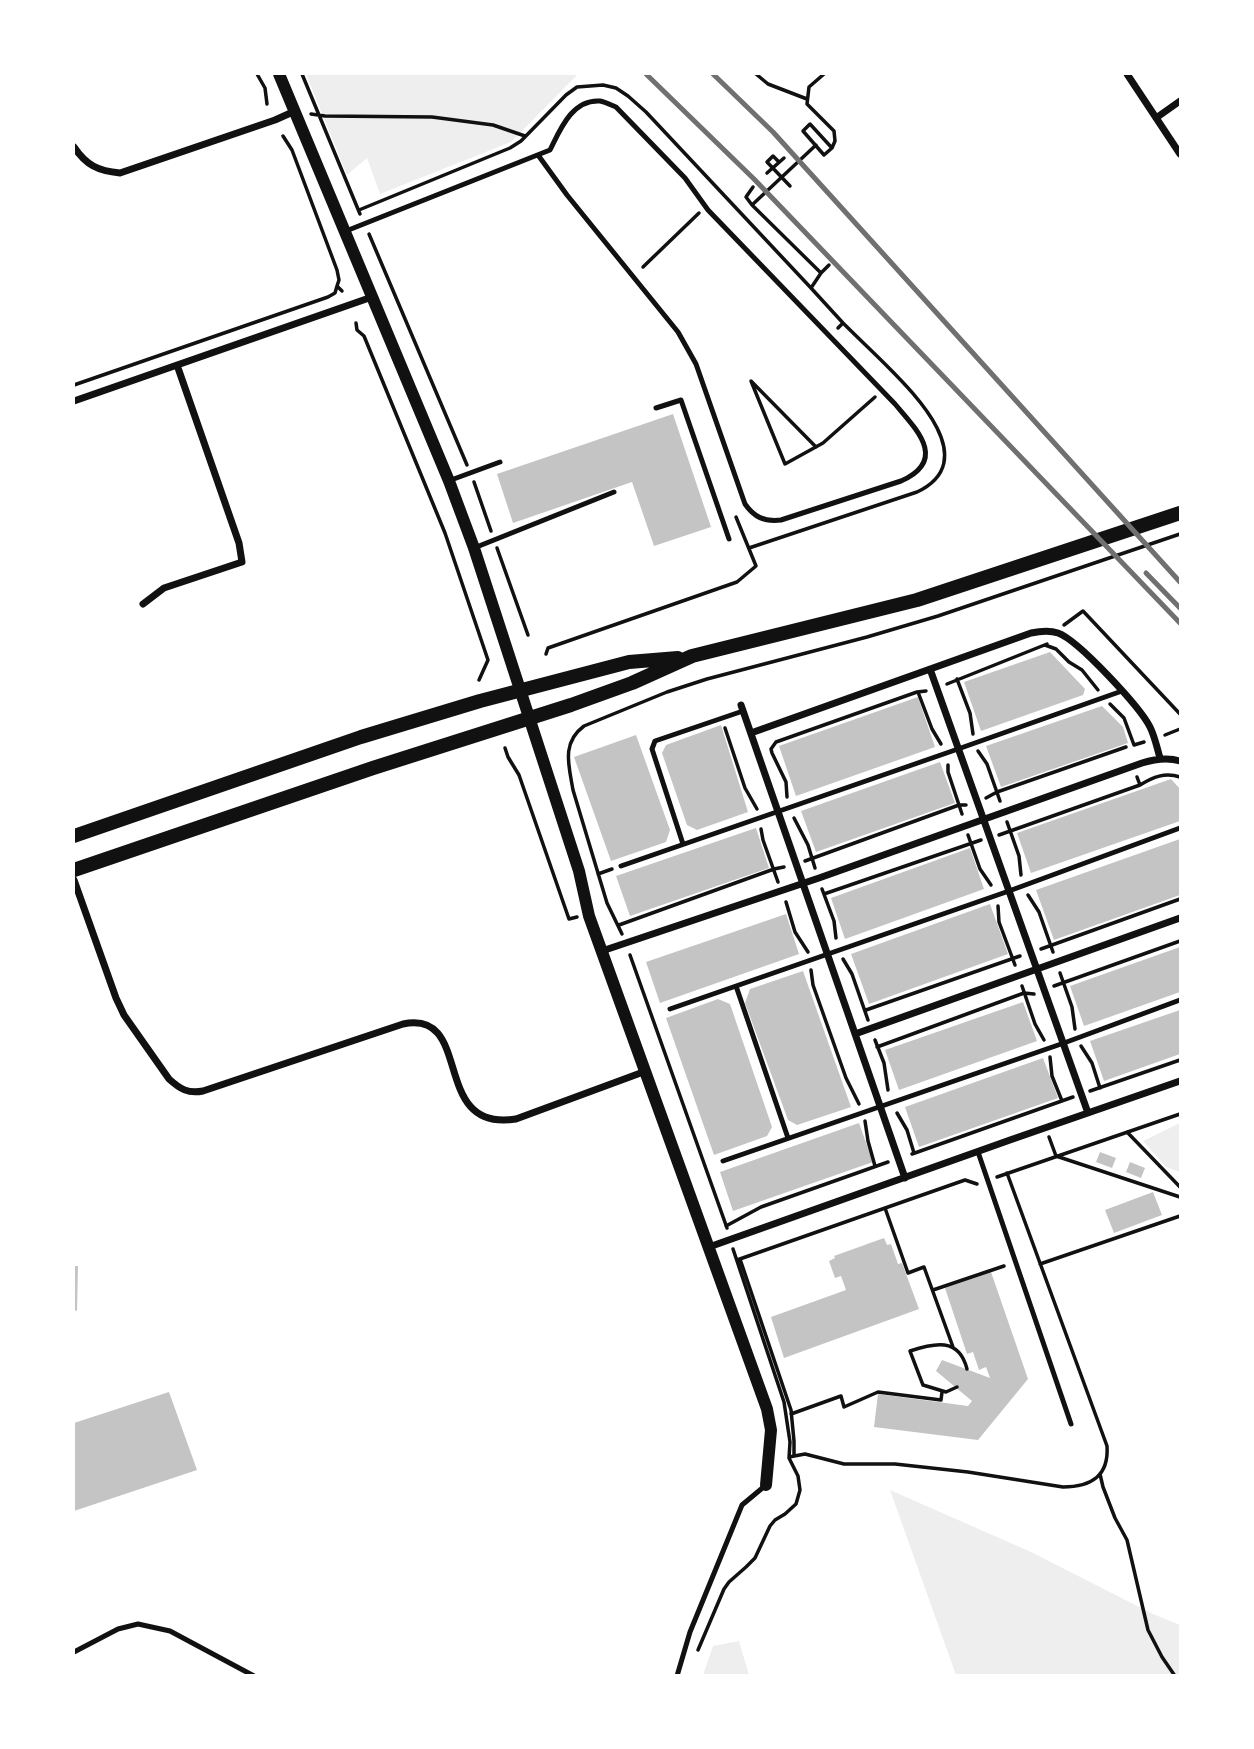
<!DOCTYPE html>
<html>
<head>
<meta charset="utf-8">
<style>
  body { margin:0 }
  #map { position:relative; width:1254px; height:1749px; overflow:hidden; background:#fff; font-family:"PT Sans",sans-serif }
  canvas { display:block }
  .frame { position:absolute; inset:0; border:75px solid #fff; pointer-events:none }
</style>
</head>
<body>
<div id="map">
<canvas width="1254" height="1749"></canvas>
<div class="frame"></div>
</div>
<script>
const c = document.querySelector('canvas').getContext('2d');
c.lineJoin = 'round';
function fillPath(path, color) { c.fillStyle = color; c.fill(path, 'evenodd'); }
function trace(path, color, width, dash) { c.strokeStyle = color; c.lineWidth = width; c.lineCap = dash ? 'butt' : 'round'; c.setLineDash(dash || []); c.stroke(path); }
fillPath(new Path2D(`
  M306,74H578L511,142L380,194L367,158L347,175Z
  M1180,1123V1172L1166,1167L1143,1141Z
  M890,1490L1031,1552L1153,1614L1180,1625V1675H956Z
  M739,1641L749,1675H703L713,1646Z`), '#eee');
fillPath(new Path2D(`
  M673,414L711,527L654,546L632,482L513,523L497,474Z
  M1050,652L1085,689L1083,695L981,731L964,682Z
  M918,697L935,747L796,796L779,746Z
  M1102,706L1123,727L1128,743L1001,787L986,746Z
  M721,725L748,812L697,830L687,825L662,753L666,745Z
  M636,735L670,830L666,842L611,861L574,757Z
  M940,762L955,803L816,852L801,811Z
  M1171,779L1180,789V821L1031,873L1017,833Z
  M756,828L769,868L630,916L616,876Z
  M1180,839V895L1054,940L1036,890Z
  M970,848L984,889L845,939L831,898Z
  M990,904L1008,954L869,1004L851,954Z
  M786,914L799,954L660,1003L646,962Z
  M1180,947V992L1084,1026L1070,986Z
  M803,971L851,1107L797,1125L788,1120L745,1003L750,989Z
  M718,999L730,1004L772,1127L767,1136L714,1155L666,1018Z
  M1023,1002L1037,1041L899,1090L885,1050Z
  M1180,1010V1054L1104,1081L1090,1041Z
  M1043,1058L1058,1098L919,1147L905,1107Z
  M859,1123L873,1162L733,1211L720,1172Z
  M1100,1152L1116,1158L1112,1168L1096,1162Z
  M1130,1162L1145,1168L1141,1178L1126,1172Z
  M1153,1192L1162,1215L1114,1233L1105,1210Z
  M884,1238L887,1245L891,1244L898,1264L902,1263L919,1309L784,1358L771,1317L846,1290L841,1276L835,1278L829,1261L835,1258L834,1256Z
  M74,1266H78L77,1311L74,1310Z
  M991,1272L1028,1379L978,1440L874,1427L878,1394L968,1406L972,1401L936,1371L942,1360L990,1378L986,1367L979,1370L973,1352L967,1354L945,1288Z
  M169,1392L197,1470L74,1511V1423Z`), '#c4c4c4');
trace(new Path2D(`
  M257,74L265,88L267,104
  M302,74L360,214
  M756,74L768,84L807,99
  M824,74L809,87L807,104L834,131L835,141L832,148L810,124L803,131L824,155L832,148
  M311,114L325,116L432,117L493,125L525,136
  M283,136L292,150L337,270L339,280L337,286L342,291
  M816,145L752,205L821,273L811,288L843,323L838,328
  M779,162L773,156L767,162L790,186
  M767,173L784,158
  M752,205L746,197L753,187
  M359,210L510,148L521,141L566,95L577,87L603,85L616,88L628,96L646,112L811,288
  M369,234L467,465
  M643,267L699,213
  M821,273L829,265
  M356,323L357,330L364,336L445,533L488,660L479,680
  M74,385L328,297L335,293L337,286
  M816,447L751,381L785,464L823,443L875,397
  M474,482L491,531
  M497,548L528,635
  M749,548L917,492C982,461 916,395 886,365C872,351 857,337 843,323
  M1064,625L1083,611L1180,714
  M1045,645L1056,649L1069,662L1082,670L1098,690
  M546,654L548,648L737,582L756,566L736,517
  M957,679L970,713L973,734
  M947,684L1047,644
  M918,692L932,729L941,744
  M1110,704L1124,718L1134,745L1144,742
  M725,728L745,788L757,809
  M1165,735L1180,729
  M505,748L508,757L519,775L569,919L577,917
  M978,751L987,764L1000,801
  M948,765V772L962,814
  M1137,777L1140,785C1153,777 1165,772 1180,777
  M787,797L786,782L772,753L771,749L776,742L917,692L926,691
  M986,798L997,792L1126,747
  M794,818L808,845L815,868
  M1007,822L1019,856L1021,875
  M761,829L763,840L778,882
  M968,835L980,869L991,885
  M999,835L1140,785
  M805,861L959,805H966
  M598,874L612,869
  M822,889L834,921L836,938
  M824,894L981,840
  M1028,895L1039,912L1053,952
  M786,902L795,932L808,952
  M998,906L999,922L1015,965
  M619,925L774,869L784,867
  M622,934L607,903L573,790C569,766 561,743 584,726L667,692L707,679L867,637L938,616L1180,534
  M1041,949L1180,899
  M630,955L727,1228
  M843,959L852,974L868,1020
  M811,970L813,985L846,1078L859,1104
  M1060,973L1072,1007L1075,1029
  M1022,986L1035,1024L1044,1040
  M1054,986L1180,941
  M866,1010L1020,956
  M875,1040L884,1063L888,1090
  M1081,1046L1092,1063L1100,1088
  M877,1047L1024,993L1034,994
  M1050,1057L1052,1076L1062,1101
  M1090,1091L1180,1060
  M897,1113L907,1130L914,1153
  M865,1121L868,1141L875,1166
  M1127,1132L1180,1187
  M1049,1137L1056,1156L1180,1197
  M912,1154L1073,1097
  M997,1177L1180,1114
  M885,1208L908,1273L924,1267L953,1347
  M726,1226L761,1207L888,1162
  M740,1259L791,1410L794,1441V1456
  M737,1260L965,1180L977,1184
  M1040,1264L1180,1216
  M933,1290L1004,1266
  M957,1387L946,1392L923,1385L910,1351C934,1343 959,1337 967,1369
  M791,1414L841,1396L844,1407L878,1392L941,1400L942,1392
  M789,1457L805,1454L844,1464H895L968,1472L1063,1487C1091,1487 1109,1476 1107,1446L1007,1173
  M1100,1474L1103,1487L1115,1518L1127,1540L1148,1630L1162,1657L1175,1676
  M698,1650L724,1589L729,1582L746,1567L755,1558L770,1526L775,1520L785,1514L796,1504L800,1490L798,1476L789,1458L790,1442L784,1402L733,1249`), '#111', 3.5);
trace(new Path2D(`
  M346,231L550,150C560,130 572,99 600,101C605,102 611,105 616,107L685,178L708,210L895,404C917,430 948,460 901,481L781,520C764,522 754,517 745,504L696,364L678,332L567,195L538,155
  M656,408L681,400L729,539
  M451,480L500,462
  M474,548L614,492
  M683,844L652,749L655,741L743,711
  M621,866L958,749L1122,691
  M736,986L788,1138
  M670,1009L1009,891L1180,828
  M978,1152L1071,1424
  M723,1161L1064,1043L1180,1000
  M74,1652L118,1629L138,1624L170,1631L254,1676
  M677,1676L690,1632L742,1505L766,1485`), '#111', 5);
trace(new Path2D(`
  M1127,74L1180,154
  M1156,118L1180,101
  M74,147C86,165 98,171 120,173L275,120L295,111
  M74,401L372,297
  M143,604L164,588L242,562L239,543L177,365
  M930,669L1088,1113
  M741,705L905,1178
  M751,733L1031,633C1041,631 1049,630 1058,633C1078,640 1140,707 1150,727C1155,737 1157,748 1160,758
  M74,880L116,998L124,1015L169,1079C180,1089 188,1094 203,1091L403,1024C475,1009 429,1133 516,1119L646,1071
  M602,951L819,878L1142,763C1155,759 1167,757 1180,761
  M855,1034L1180,918
  M709,1247L1010,1140L1180,1081`), '#111', 7);
trace(new Path2D(`
  M279,74L449,481L474,548L579,871L589,916L767,1409L771,1430L766,1485`), '#111', 12);
trace(new Path2D(`
  M74,836L361,737L480,701L629,662L678,658
  M74,870L373,768L571,705L632,683L692,656L917,600L1180,513`), '#111', 14);
trace(new Path2D(`
  M646,74L754,179L1180,623
  M713,74L773,132L1180,582
  M1146,573L1180,608`), '#707070', 5);
</script>
</body>
</html>
